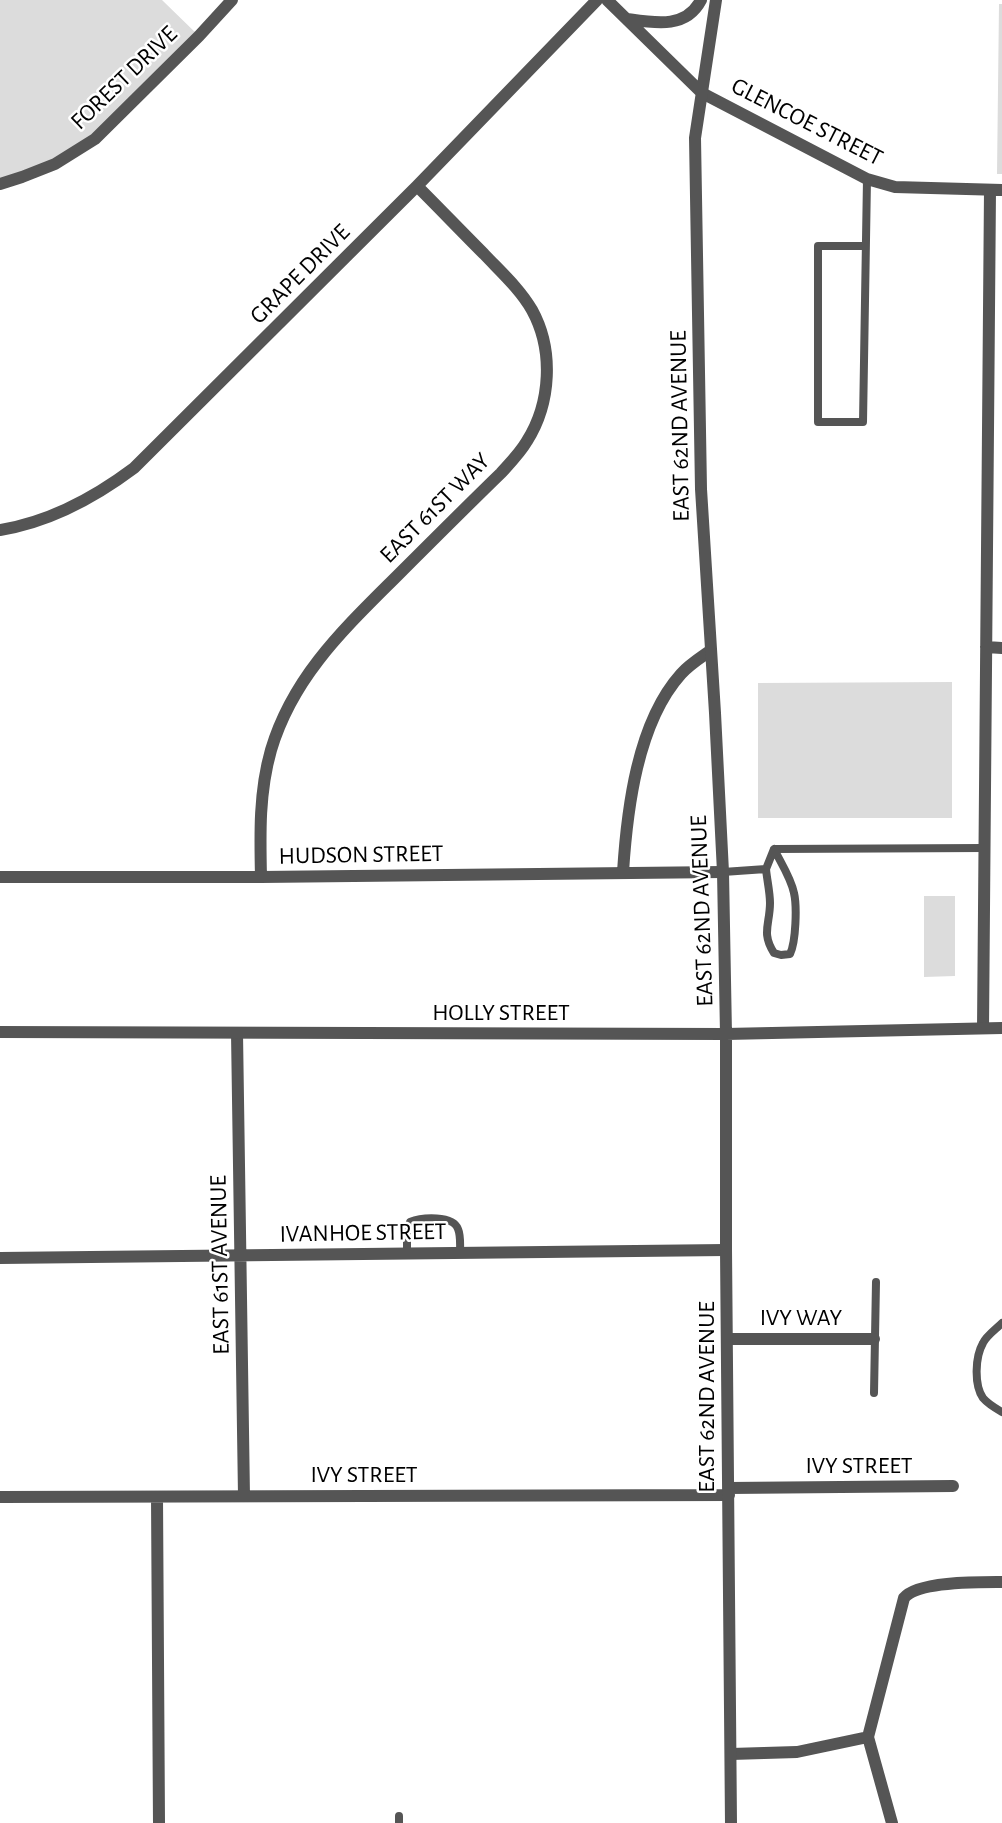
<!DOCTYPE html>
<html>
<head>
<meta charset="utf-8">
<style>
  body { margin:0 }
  canvas { display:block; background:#fff }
</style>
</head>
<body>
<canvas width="1002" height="1823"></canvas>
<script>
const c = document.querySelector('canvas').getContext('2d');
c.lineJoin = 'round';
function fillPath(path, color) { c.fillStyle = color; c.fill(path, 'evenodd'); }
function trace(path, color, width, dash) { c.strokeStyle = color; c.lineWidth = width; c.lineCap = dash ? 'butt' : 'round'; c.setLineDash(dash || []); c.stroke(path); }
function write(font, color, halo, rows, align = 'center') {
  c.font = font + ' "Alegreya Sans",sans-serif'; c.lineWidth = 5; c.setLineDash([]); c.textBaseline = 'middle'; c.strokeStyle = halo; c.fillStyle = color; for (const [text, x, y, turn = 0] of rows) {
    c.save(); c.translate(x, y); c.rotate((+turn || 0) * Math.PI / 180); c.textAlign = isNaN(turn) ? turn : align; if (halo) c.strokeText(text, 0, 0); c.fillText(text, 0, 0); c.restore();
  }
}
fillPath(new Path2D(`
  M0,0H162L199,36L93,140L0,184Z
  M999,4H1002V174H997Z
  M952,682V818H758V683Z
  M924,896H955V976L924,977Z`), '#dcdcdc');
trace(new Path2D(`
  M865,246H818V422H863L867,179
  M766,869C767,880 770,892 770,903C770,924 761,933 774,953L781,955L790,954C796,942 797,906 794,893C791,878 781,863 774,849
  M723,872L766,869L774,849L984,848
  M407,1253V1231L410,1222C422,1217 453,1215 458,1229C461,1236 460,1246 460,1253
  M1002,1323C996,1329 986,1336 983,1343C975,1357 974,1385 983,1398C988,1404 995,1408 1002,1412
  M874,1393L876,1282
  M399,1816V1823`), '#555', 8);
trace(new Path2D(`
  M702,93L867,179L895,187L1002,190
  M0,184L22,177L55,164L95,139L199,36L232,0
  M0,530C50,522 94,498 134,468L417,186L597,0
  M986,647L1002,648
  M623,872C627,810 637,723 681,674C689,665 700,658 710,651
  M0,877H261L723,872
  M261,877C260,834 259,792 271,750C293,676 345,628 398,575C432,541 466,507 501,473C510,463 520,453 527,441C551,403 554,350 532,310C520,289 501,272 484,254C462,232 440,209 417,186
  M983,1028L990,190
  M237,1033L244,1496
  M0,1258L726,1250
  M728,1339H874
  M729,1488L953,1486
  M0,1497L729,1495
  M157,1497L159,1823
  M731,1754L797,1752L868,1737
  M892,1823L868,1737L904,1598C917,1581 981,1582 1002,1582`), '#555', 12);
trace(new Path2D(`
  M607,0L702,93
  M716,0L695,138L701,489L715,713L723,872L726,1034V1250L731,1823
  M627,19C655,23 686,29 701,0
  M0,1032L726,1034L1002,1028`), '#555', 12);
write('24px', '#000', '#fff', [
  ["FOREST DRIVE",124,78,-44],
  ["GLENCOE STREET",807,122,27],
  ["GRAPE DRIVE",300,274,-45],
  ["EAST 62ND AVENUE",680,426,-91],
  ["EAST 61ST WAY",435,508,-45],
  ["HUDSON STREET",361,855,-1],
  ["EAST 62ND AVENUE",702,911,-92],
  ["HOLLY STREET",501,1013],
  ["IVANHOE STREET",363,1233,-1],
  ["EAST 61ST AVENUE",220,1265,-91],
  ["IVY WAY",801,1318],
  ["EAST 62ND AVENUE",707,1397,-90],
  ["IVY STREET",859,1466],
  ["IVY STREET",364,1475]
]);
</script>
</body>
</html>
